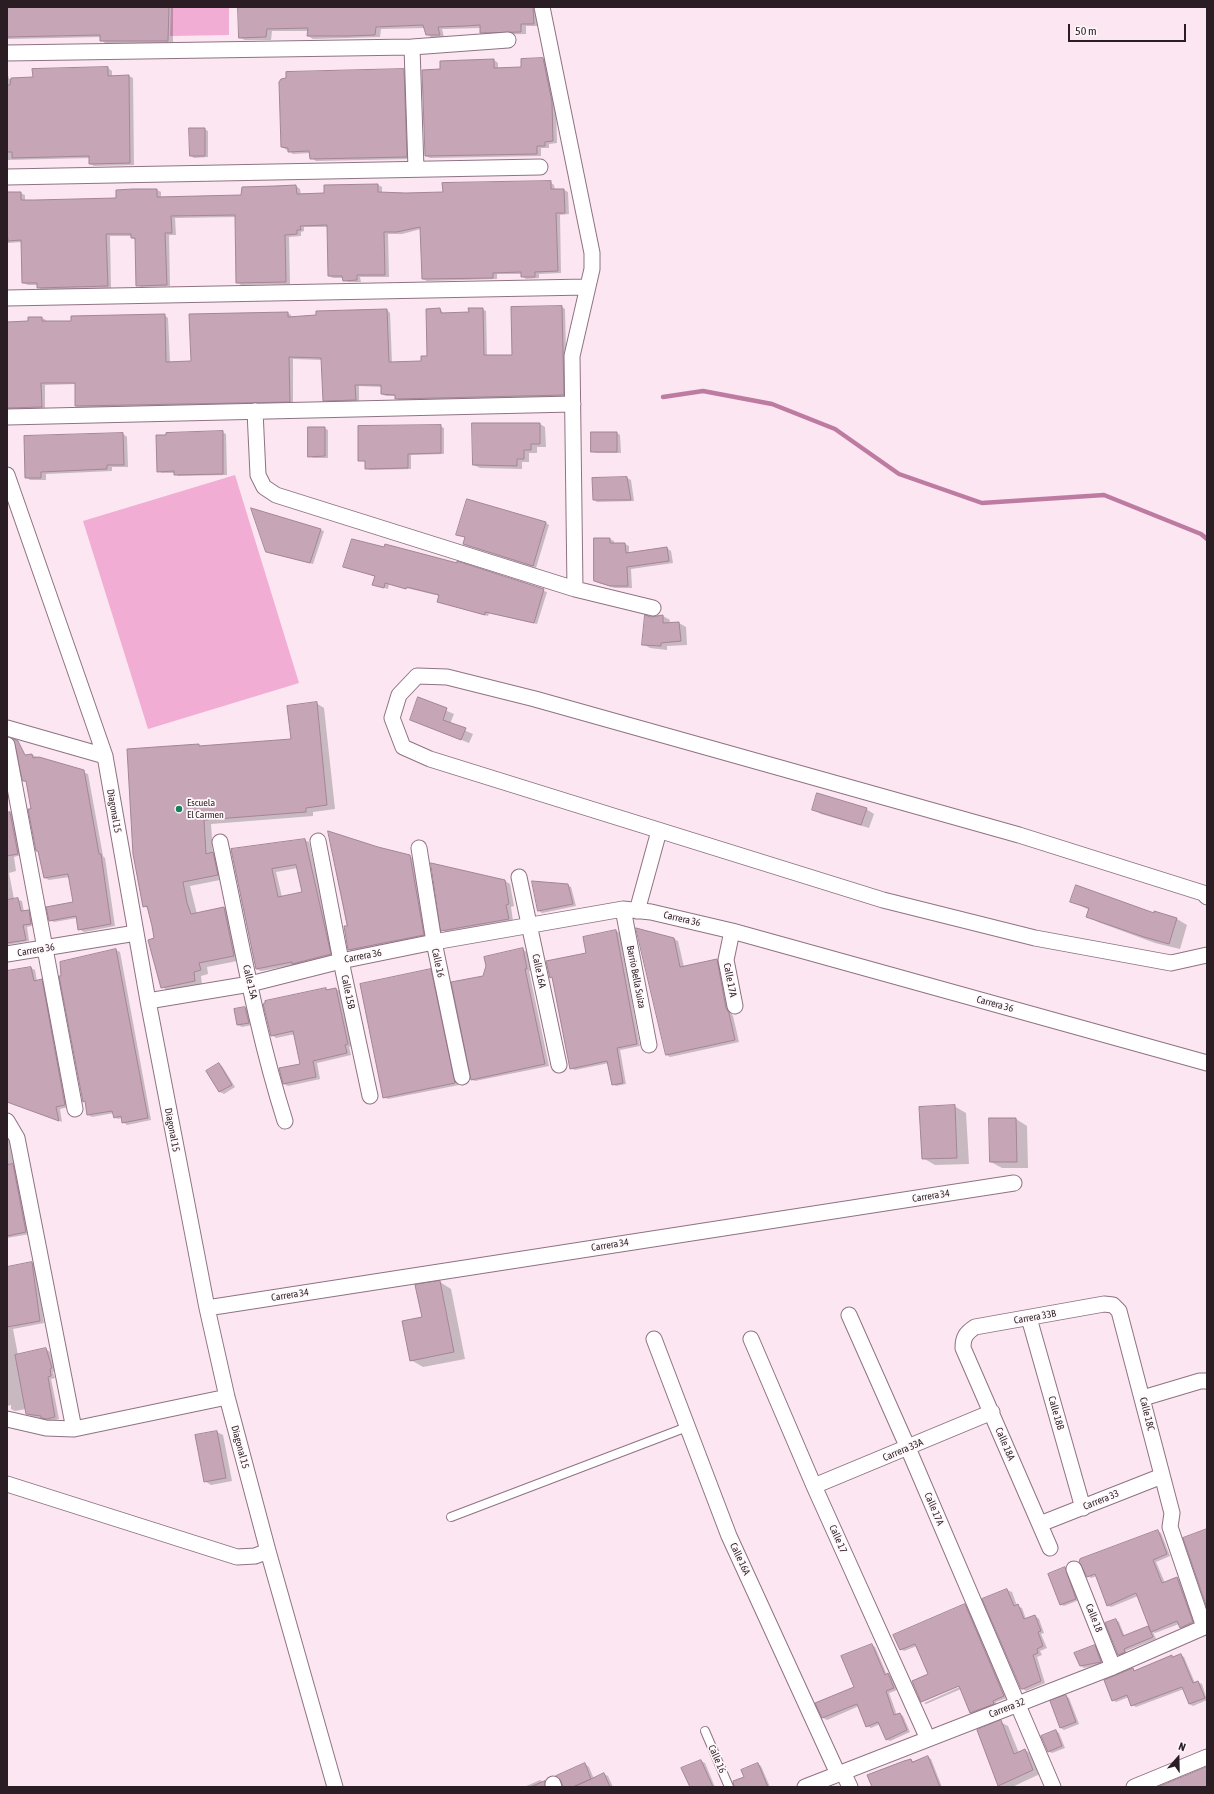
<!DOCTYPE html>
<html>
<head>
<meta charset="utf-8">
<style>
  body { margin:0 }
  #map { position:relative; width:1214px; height:1794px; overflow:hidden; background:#fbe6f1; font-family:"Asap Condensed",sans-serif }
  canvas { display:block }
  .frame { position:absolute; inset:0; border:8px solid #2a1e24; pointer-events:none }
  .north { position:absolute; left:1158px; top:1738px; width:40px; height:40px; -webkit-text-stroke:3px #fff8fb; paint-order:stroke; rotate:20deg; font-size:11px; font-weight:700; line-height:16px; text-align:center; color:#2a1e24 }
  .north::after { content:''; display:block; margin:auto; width:14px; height:18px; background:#2a1e24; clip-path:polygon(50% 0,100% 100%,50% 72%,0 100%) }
  .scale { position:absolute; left:1068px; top:24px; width:118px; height:18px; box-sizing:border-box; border:2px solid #2a1e24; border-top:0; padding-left:5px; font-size:12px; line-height:14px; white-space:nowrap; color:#2a1e24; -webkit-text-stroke:3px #fff8fb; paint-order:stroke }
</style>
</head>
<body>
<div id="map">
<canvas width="1214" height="1794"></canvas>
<div class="frame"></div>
<div class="north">N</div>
<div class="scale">50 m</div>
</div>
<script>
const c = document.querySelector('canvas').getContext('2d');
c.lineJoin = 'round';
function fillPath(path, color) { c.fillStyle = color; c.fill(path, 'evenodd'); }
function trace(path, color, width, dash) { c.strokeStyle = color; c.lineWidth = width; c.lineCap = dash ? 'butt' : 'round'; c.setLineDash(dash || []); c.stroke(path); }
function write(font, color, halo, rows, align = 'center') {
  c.font = font + ' "Asap Condensed",sans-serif'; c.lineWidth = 3.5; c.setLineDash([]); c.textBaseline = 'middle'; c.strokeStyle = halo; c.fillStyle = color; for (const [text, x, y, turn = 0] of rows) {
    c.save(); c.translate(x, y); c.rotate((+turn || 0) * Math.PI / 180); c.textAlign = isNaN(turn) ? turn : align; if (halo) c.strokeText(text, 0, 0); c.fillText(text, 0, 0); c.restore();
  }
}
fillPath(new Path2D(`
  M171,7H229V35L170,36Z
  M235,475L299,683L148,729L83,521Z`), '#f1add4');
fillPath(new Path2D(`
  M7,7H173V43H105L101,40V37L8,39L7,42Z
  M239,7H539V26H526V34L486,35L481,32V28L442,29L444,37L432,38L427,34L425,28L381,29L380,37L313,39L308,36L309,31H272L271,40H245L240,38Z
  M543,59L547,62L556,105L557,143L549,144V148H541V156L430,158L426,156L441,70V62L494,60L498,63V69L522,68Z
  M108,68L112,71V77L129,76L133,78L134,165L94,166L90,164V158L7,160V72L9,79L34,78Z
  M403,70L408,72L411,159L316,161L311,158L310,153L293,154L282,147Z
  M204,129L208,131V157L194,158L191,156Z
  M550,182L554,185L555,190H564L568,192L569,214L560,215L561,273L539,274V278L526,279L522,276V274H497V279L427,281L423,279L421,229L402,234H388L389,277H360L361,282H348L344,280V278H333L329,276L328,227H304V231L301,232V236L289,237L290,284L241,285L237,282L236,217L175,218L176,235H169L170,286L141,287L137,285L136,240L132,238V236H110L111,288L42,290L38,287V285H28L23,283L22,242L7,243V193H20L25,195V201L117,199L157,190L161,192V198L242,196L296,186L300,189L301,195L325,194L378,185L382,187V193L406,194L444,193Z
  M562,307L565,309L567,397L400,401L396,398V396H386L382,394V387L359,386V402H328L324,400L322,360L293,359V403L80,408L76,406V384L45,385V409L7,411V323L29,322V318H42L46,320V322H72L164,315L168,318L170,362H192L288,313L291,315V318L387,310L390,313L392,363L422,362L428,357L440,309L444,314L470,313L482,309L486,311L487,356H513Z
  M540,424L545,427L546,447H537V453H529V462H522V469L480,468L474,465Z
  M440,426L444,428V454L411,455V469L370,470L366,468V462L359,460Z
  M324,428L328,430V458H313L309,456Z
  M222,432L226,434L227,475L178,476L175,473H162L158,471Z
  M617,433L620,435L621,453H596L592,451Z
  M123,434L127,437L128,467H112V471L46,474V480H30L26,477Z
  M627,478L631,480L634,501L597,502L594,500Z
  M546,523L549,525L536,568L467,546L464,544L466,538L457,534Z
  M320,530L324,531L313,564L271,553Z
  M595,539H610L614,541V544H625L629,546V554L667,548L671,551L673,563L631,569L632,588H615L599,583L595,581Z
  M458,563L547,592L537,624L489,613L488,616L441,603L438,601L440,596L389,584L388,589L377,586L376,577L345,567L458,564Z
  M663,616L670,620L669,624L679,623L686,627L687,645L667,646V650L650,648L643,644L651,618Z
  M419,699L454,714L450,724L473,734L469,743L411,719Z
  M316,703L324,708L335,809L313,812V816L211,824L213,854L220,858L225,879L190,886L197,914L224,908L232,913L242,960L207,967L208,974L201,976L202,985L169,991L162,987L156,939L149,909L144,906L198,745L202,747L292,740Z
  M32,755L88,774L103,856L105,858L115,926L84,932L79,929L77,918L54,922L50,920L75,903L70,877L49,880L45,878L39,852L37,850L32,809L26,782L24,781L25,756Z
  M813,809H866L874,814L869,828L821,814Z
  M10,813L14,815L21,855L14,857L16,871L9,873L14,899L22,901L24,912L28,911L32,913L34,925L27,927L29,941L7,945V814Z
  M304,840L309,842L335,957L297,966L295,965L261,971L256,969L232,850ZM298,868L303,893L282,897L276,872Z
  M377,848L414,858L427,937L353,952L349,950L347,927Z
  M505,881L510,884L514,906L511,907L513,921L447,933L442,930Z
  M567,885L571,887L576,906L542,913L539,911Z
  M1071,901L1154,914L1155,912L1177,919L1187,925L1180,949L1155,943L1098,922L1087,916L1089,910Z
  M616,931L620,933L640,1046L620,1050L626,1084L616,1086L613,1084L609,1063L575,1070L571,1068L554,979L550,977L587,954Z
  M674,939L678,941L684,967L717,960L721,962L730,1011L733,1016L739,1042L670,1057L667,1055Z
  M116,950L120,952L151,1120L127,1125L123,1122L122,1118L118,1119L115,1117L114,1113L92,1117L88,1115L86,1102L84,1101Z
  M523,950L527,952L531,970L529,971L549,1066L475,1081L471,1079L484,976Z
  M31,968L35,970L37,981L41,980L45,983L69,1107L60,1109L62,1122L24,1107L7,1089V972Z
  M430,971L434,973L459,1085L388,1099L384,1097Z
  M326,989L328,990L336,989L340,991L352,1046L349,1047L351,1055L317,1063L320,1079L288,1086L284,1084L301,1064L295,1034L276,1038L272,1035Z
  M245,1008L249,1010L252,1025L242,1027L238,1025Z
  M219,1064L222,1066L235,1087L224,1094L220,1092L208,1071Z
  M954,1106L966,1113L969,1164L935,1165L923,1158Z
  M1016,1119L1027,1126L1028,1168H1002L991,1162Z
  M7,1136L11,1143L30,1234L7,1238Z
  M32,1263L36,1265L44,1323L13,1329L18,1355L46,1349L50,1352L55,1371L53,1372L55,1378L51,1379L59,1419L52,1421L31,1416L27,1413L26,1409L15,1411L11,1409V1405L7,1406V1268Z
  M440,1282L451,1289L465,1359L423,1367L411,1360L423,1318Z
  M217,1432L223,1435L232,1481L211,1485L205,1481Z
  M1158,1531L1161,1533L1170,1556L1156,1562L1165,1583L1177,1578L1181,1580L1196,1624L1184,1629L1179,1624L1155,1633L1153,1632L1156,1639L1126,1651L1128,1654L1122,1656L1119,1654L1116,1620L1119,1622L1125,1637L1148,1627L1151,1629L1138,1596L1111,1607L1107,1605L1097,1576L1091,1578L1088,1576Z
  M1065,1568L1069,1570L1079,1600L1064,1606L1060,1604Z
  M1007,1590L1012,1592L1017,1606L1022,1608L1026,1619L1035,1616L1039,1619L1044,1633L1041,1634L1047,1648L1040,1651L1042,1655L1037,1657L1045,1683L1026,1691L1022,1688L984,1599Z
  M965,1606L969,1608L1007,1698L996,1702L997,1705L975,1714L971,1712L961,1689L926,1704L924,1703L964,1685V1684L922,1702L913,1681L929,1675L917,1646L904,1651L901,1649Z
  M871,1645L875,1647L887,1675L892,1676L897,1690L889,1693L897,1715L900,1714L903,1716L910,1732L890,1741L886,1739L880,1724L871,1728L867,1726L859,1706L827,1720L823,1718L817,1704L855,1687Z
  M1095,1646L1098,1648L1104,1664L1084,1668L1081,1666Z
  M1181,1655L1184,1657L1195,1683L1198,1682L1202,1684L1207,1700L1193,1706L1189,1704L1184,1689L1136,1707L1132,1705L1129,1697L1116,1702L1112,1700L1133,1669L1135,1671Z
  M1066,1696L1069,1698L1079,1724L1064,1730L1061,1728L1051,1702Z
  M1000,1722L1008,1726L1019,1753L1025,1750L1033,1755L1040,1774L1012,1787H1003L999,1785Z
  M1056,1731L1059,1733L1065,1748L1052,1753L1048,1751Z
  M928,1757L931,1759L942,1787H873L911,1760L915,1762Z
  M701,1761L705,1763L715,1787H691Z
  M585,1764L589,1767L594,1779L604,1774L608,1776L613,1787H564Z
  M758,1764L761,1766L770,1787H735Z
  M540,1780L548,1784V1787H524Z`), '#0003');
trace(new Path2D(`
  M663,397L703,391L772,404L835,429L899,474L982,503L1104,495L1201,534L1207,539`), '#be7ba2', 4.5);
const building = new Path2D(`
  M7,7H169L168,41H100V35L7,37Z
  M238,7H533L534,24H521V32L480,33V25L466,26L438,27L440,35H426L423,25L376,27L375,35L348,36H307L308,28L267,29L266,37L239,38Z
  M543,58L552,102L553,141L545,142V146H537V154L425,156L422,70L440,69V61L494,59V68L521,67V59Z
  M108,67V76L129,75L130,163L89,164V156L12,158V152H7V85H10L11,78L33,77L32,69Z
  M404,69L407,157L310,159L309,151L288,152V148L281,147L279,82L281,79L286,78V72Z
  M189,128H205V156H190Z
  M551,181V189H564L565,213H556L558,271L535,272V277H521V272L493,273V278L422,279L420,227L397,232H384L385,275H357V280L343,281L342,276H328L327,225L300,226L301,230H297V234L285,235L286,282L236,283L235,215L171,216L172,233H165L167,285L136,286L135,238H131V234H106L108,286L37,288V283H22L21,240L8,241L7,231V192H21V200H35L116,198V190L133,189H157V197L241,195L242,187L275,186L296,185L297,194L324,193V185L378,184V192L406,193L443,192L442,183Z
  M562,306L564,395L395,399V395L381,394V385H355L356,400L323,401L321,358L289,357L290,402L75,406V383H41L42,407L7,408V322L28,321V317H42V321H71V316L165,314L166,362L191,361L189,314L288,312V317L316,315V311L387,309L389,362L421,361V356H427L426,309L440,308L441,313L469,312L468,308H483L484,355H512L511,307Z
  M472,423H540V444H531V450H524V459H517V466L473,465Z
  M441,425V453L408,454V468L365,469V461H358V426Z
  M308,427H325V456L308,457Z
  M223,431V474L174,475V471L157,472L156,435H166V433Z
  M591,432H617V452H591Z
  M123,433L124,465H107V469L41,472V478H25L24,436Z
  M627,477L631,500H593L592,478Z
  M467,499L546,522L533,566L463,544L465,537L456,535Z
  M251,508L321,529L310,563L266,552Z
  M594,538H610V543H625L626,553L667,547L669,561L627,567L628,586H610L594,581Z
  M352,539L384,547L385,544L457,563V561L544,589L534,623L485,612V615L437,602L439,595L407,587L406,589L385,583L384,588L372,585L375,576L343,567Z
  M645,615L651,617L663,615V623L679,622L681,641L661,643V646L642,645Z
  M418,697L447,708L443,720L466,728L461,740L410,720Z
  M317,702L327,805L306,808V812L204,820L206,854L213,852L218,875L183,882L187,903L191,914L224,907L234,956L199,963L201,970L194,972L195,981L161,988L148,940L154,938L152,926L147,906L143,907L133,854L127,749L199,744V746L291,739L287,706Z
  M14,739L18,741L25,755L32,754L33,758L39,757L84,770L99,854H101L111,924L78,930L76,916L49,921L46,907L73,902L68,874L44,878L38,851H36L28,809H31L26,781H23Z
  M817,793L867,808L861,825L812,810Z
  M10,812L18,854L7,856V813Z
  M328,831L378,847L410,855L424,935L348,950L344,926H347Z
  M305,839L331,954L292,964V962L256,969L231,849ZM296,865L302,892L278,897L272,869Z
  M431,863L505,880L509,904L506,905L509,919L441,931Z
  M532,881L568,884L573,904L538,911Z
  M1076,885L1154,913V911L1177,918L1169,944L1144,937L1086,917L1089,908L1070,902Z
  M18,898L21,911L29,910L31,924L23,925L26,940L7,943V900Z
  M636,928L674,938L680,967L717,959L726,1008L729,1013L735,1040L666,1055Z
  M616,930L637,1044L617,1048L623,1083L612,1085L607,1061L570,1069L552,977L550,978L546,961L586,953L583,937Z
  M523,948L527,969H525L545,1064L471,1080L451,982L483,976L486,966L484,957Z
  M116,949L148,1118L122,1123L121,1116L114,1118L112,1111L87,1115L85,1101L83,1102L59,976H61L60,962Z
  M31,967L34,981L42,979L65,1105L56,1107L59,1121L7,1102V971Z
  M431,969L455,1083L383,1098L360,984Z
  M326,988V990L336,988L348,1044L345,1045L347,1053L313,1061L316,1077L283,1084L279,1068L300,1064L293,1031L271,1036L263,1004L265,1003V1001Z
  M245,1007L249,1023L237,1025L234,1009Z
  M219,1063L232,1085L219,1092L206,1071Z
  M955,1105L957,1158L922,1159L919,1107Z
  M989,1118H1016L1017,1162H990Z
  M13,1164L26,1232L7,1236V1165Z
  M32,1262L40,1321L7,1327V1267Z
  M440,1281L454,1352L410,1361L402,1321L422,1317L415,1285Z
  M46,1348L52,1368L50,1369L51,1376L48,1377L55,1417L47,1419L41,1418V1416L26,1414L15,1355Z
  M217,1431L226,1478L204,1482L195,1435Z
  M1207,1529V1608L1183,1538Z
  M1158,1530L1167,1554L1153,1560L1162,1583L1177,1577L1193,1622L1180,1628L1177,1621L1151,1632L1136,1593L1107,1606L1095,1574L1087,1577L1079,1562L1080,1559Z
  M1065,1567L1076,1599L1060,1605L1048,1574Z
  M1007,1589L1014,1606L1018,1604L1024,1619L1035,1615L1041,1631L1038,1632L1043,1646L1037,1649L1038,1653L1033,1655L1041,1681L1023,1689H1021L982,1599Z
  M965,1604L1004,1696L993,1701L994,1704L970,1713L959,1686L921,1702L912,1681L928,1674L915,1644L900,1650L893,1635Z
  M1116,1619L1123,1636L1148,1626L1153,1637L1124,1649L1125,1652L1118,1655L1105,1623Z
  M872,1644L885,1675L888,1673L894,1688L886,1691L894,1715L900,1713L907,1730L886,1740L878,1722L866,1727L857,1704L822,1718L815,1703L854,1687L841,1656Z
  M1095,1645L1101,1662L1080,1666L1074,1653Z
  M1181,1654L1193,1683L1198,1681L1205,1698L1189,1704L1182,1687L1131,1706L1127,1695L1112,1701L1104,1680L1133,1668L1134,1671L1172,1655V1657Z
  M1066,1695L1076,1722L1060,1728L1050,1701Z
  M1001,1720L1014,1754L1025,1749L1033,1770L998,1786L977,1730Z
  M1056,1730L1062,1746L1048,1752L1041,1736Z
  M928,1756L940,1787H872L867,1775L904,1761L911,1759L912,1762Z
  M701,1760L713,1787H690L681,1768Z
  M585,1763L591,1779L573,1787H563L561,1781L556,1776Z
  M758,1763L768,1787H734L733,1781L744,1777L741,1770Z
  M1207,1767V1787H1158Z
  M604,1773L610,1787H573L591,1779Z
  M545,1781V1787H531Z`);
fillPath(building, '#c5a5b6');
trace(building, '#a48596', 1);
const lane = new Path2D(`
  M451,1517L687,1427
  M705,1731L729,1787`);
const street = new Path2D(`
  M542,7L592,253V269L572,356L575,589
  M7,53L412,47
  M416,169L412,47L508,40
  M7,177L540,167
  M7,298L587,287
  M255,411L258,475L264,487L276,495L575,589L653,608
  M7,417L573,404
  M7,475L105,756L148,1001L207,1308L227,1397L268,1551L335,1787
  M7,728L105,756
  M7,745L75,1109
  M318,841L341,961L370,1096
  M220,842C240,935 256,1030 285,1121
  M419,848L434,942L462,1077
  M519,877L559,1065
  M1207,897L1203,893L1019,835L535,699L447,677L417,676L399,695L392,718L403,747L430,759L883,900L1035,938L1171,963L1207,955
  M623,909L649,1045
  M637,911L659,831
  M732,931L726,960L735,1006
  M7,954L136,933
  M148,1001L250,984L341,961L434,942L623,909L651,912L732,931L1207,1063
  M7,1121L17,1138L74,1429
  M207,1308L1014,1183
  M849,1315L908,1448L1053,1787
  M1029,1318L1083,1508
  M654,1339L729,1536L838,1774
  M751,1339L814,1486L928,1739
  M1143,1398L1200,1381H1207
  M7,1419L46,1428L74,1429L227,1397
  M7,1484L237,1557L255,1556L268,1551
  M814,1486L992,1412
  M1040,1524L1162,1476
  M1050,1548L963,1348C963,1337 966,1333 975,1327L1104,1304L1113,1305L1119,1311L1172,1513L1170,1527L1204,1627
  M1074,1569L1113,1667
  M843,1772L850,1787
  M553,1784L554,1787
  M805,1787L1113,1667L1207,1626
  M1134,1787L1207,1757`);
trace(lane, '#907283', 10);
trace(street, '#907283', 17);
trace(lane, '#fff', 8);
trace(street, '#fff', 15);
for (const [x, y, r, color] of [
  [179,809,4,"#15815d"]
]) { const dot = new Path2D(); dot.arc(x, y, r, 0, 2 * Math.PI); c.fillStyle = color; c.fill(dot); trace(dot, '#fff8fb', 1.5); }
write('10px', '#2a1e24', '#fff8fb', [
  ["Escuela",187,803],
  ["El Carmen",187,815]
], 'left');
write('10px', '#2a1e24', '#fff8fb', [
  ["Diagonal 15",114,811,80],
  ["Carrera 36",682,919,13],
  ["Carrera 36",36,950,-10],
  ["Carrera 36",363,956,-11],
  ["Calle 16",438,963,78],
  ["Calle 16A",539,971,78],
  ["Barrio Bella Suiza",636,977,79],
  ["Calle 17A",730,980,79],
  ["Calle 15A",250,982,77],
  ["Calle 15B",348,992,78],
  ["Carrera 36",995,1004,15],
  ["Diagonal 15",172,1130,79],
  ["Carrera 34",931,1196,-9],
  ["Carrera 34",610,1245,-9],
  ["Carrera 34",290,1295,-9],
  ["Carrera 33B",1035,1317,-10],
  ["Calle 18B",1056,1413,74],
  ["Calle 18C",1147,1414,76],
  ["Calle 18A",1005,1444,67],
  ["Diagonal 15",240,1447,75],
  ["Carrera 33A",903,1450,-23],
  ["Carrera 33",1101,1500,-22],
  ["Calle 17A",934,1509,67],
  ["Calle 17",838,1539,66],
  ["Calle 16A",740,1559,65],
  ["Calle 18",1094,1618,68],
  ["Carrera 32",1007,1708,-21],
  ["Calle 16",717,1759,66]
]);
</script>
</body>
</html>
